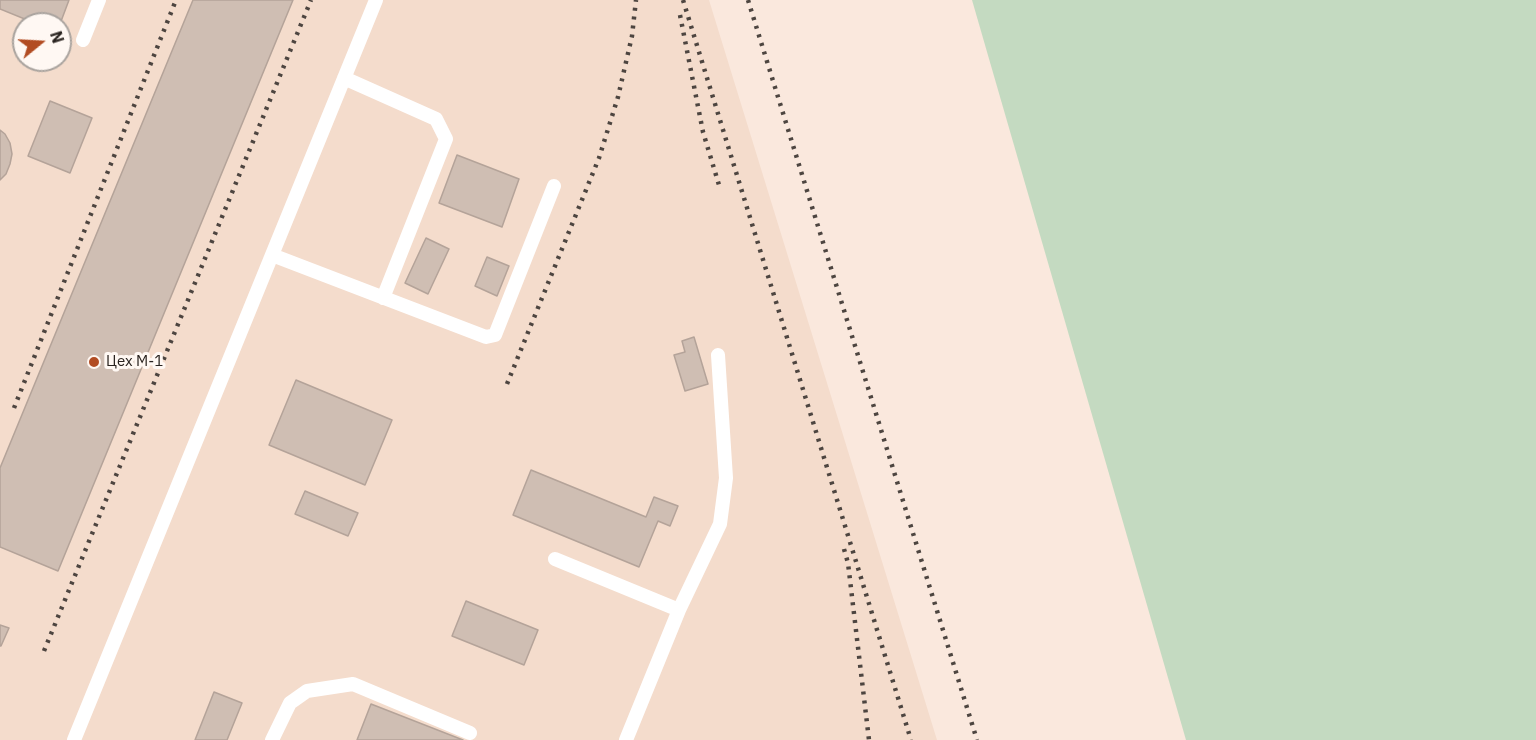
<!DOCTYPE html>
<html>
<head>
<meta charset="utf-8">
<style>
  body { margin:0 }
  #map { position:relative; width:1536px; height:740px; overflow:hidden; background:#fae8dd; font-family:"IBM Plex Sans",sans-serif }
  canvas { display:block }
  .north { position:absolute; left:12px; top:12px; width:60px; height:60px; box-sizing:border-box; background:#fff8f3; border:2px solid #a9a39e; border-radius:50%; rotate:72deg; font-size:16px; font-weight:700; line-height:24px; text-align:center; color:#29231f }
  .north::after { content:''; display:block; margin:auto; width:21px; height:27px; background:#b24c22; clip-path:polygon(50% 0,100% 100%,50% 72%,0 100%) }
</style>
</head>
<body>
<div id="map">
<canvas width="1536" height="740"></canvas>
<div class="north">N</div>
</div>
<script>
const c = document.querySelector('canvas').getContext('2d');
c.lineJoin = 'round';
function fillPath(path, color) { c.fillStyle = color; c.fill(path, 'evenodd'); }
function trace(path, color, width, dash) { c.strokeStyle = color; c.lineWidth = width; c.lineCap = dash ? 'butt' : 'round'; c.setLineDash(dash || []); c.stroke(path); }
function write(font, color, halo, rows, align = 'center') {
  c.font = font + ' "IBM Plex Sans",sans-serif'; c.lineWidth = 6; c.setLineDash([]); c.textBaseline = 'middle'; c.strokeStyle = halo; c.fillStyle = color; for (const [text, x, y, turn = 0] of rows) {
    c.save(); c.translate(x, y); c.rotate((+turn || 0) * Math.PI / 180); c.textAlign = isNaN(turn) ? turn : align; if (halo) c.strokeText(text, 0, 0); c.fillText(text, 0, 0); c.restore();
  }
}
fillPath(new Path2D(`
  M0,0H709L937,740H0ZM24,24H60V60H24Z`), '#f4dccc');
fillPath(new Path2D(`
  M972,0H1536V740H1186Z`), '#c4dac1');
const building = new Path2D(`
  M0,0H69L60,24H37L0,9Z
  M193,0H293L58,571L0,547V468Z
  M50,101L92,118L70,173L28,156Z
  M0,130L5,134L10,143L12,154L10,164L6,174L0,180Z
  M457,155L519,179L502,227L439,203Z
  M426,238L449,249L428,294L405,283Z
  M487,257L509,266L497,296L475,286Z
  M694,337L708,384L685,391L674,355L685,352L682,341Z
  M296,380L392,420L365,485L269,445Z
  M531,470L646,517L654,497L678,506L670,526L658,521L639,567L513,515Z
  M305,491L358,513L348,536L295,514Z
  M466,601L538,630L524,665L452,636Z
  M0,625L9,628L1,646H0Z
  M214,692L242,703L227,740H195Z
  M371,704L463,740H357Z`);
fillPath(building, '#cfbeb3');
trace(building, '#b4a399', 1.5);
trace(new Path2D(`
  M83,40L99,0
  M344,78L436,119L446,139L383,298
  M272,255L486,337L495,335L554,186
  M555,559L679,610
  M74,740L376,0
  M272,740L290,703L307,691L353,684L470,733
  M626,740L679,610L720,524L726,478L718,355`), '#fff', 14);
trace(new Path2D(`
  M683,0L911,740
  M748,0L977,740
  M680,15L703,132L719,185
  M507,384L599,158L618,97L632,36L636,0
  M14,408L176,0
  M844,549L848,563L869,740
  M44,651L311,0`), '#4d4540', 4.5, [3, 6]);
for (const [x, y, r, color] of [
  [94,362,6,"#b24c22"]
]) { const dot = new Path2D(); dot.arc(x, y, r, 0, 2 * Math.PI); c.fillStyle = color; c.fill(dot); trace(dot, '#fff8f3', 2); }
write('15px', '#29231f', '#fff8f3', [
  ["Цех М-1",106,362]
], 'left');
</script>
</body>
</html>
